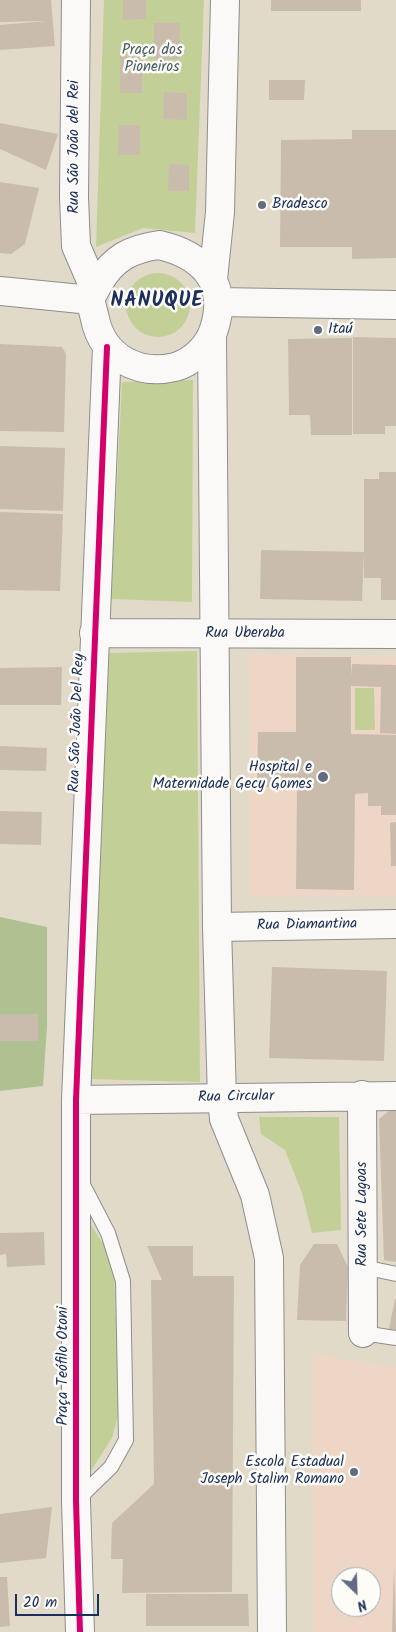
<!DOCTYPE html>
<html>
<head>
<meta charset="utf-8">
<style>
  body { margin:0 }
  #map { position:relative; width:396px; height:1632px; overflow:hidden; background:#e2dac8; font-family:Kalam,sans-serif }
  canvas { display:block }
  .north { position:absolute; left:331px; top:1567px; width:50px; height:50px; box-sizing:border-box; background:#fdfcf7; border:1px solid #a3aaba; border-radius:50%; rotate:156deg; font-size:14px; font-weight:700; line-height:20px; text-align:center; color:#1b2f5e }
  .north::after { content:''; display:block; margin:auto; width:18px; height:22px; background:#616b83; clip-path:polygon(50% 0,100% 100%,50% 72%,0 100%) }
  .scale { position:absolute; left:15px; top:1594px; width:84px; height:22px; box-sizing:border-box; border:2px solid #1b2f5e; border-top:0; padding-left:6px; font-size:15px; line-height:18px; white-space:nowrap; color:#1b2f5e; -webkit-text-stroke:4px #fdfcf7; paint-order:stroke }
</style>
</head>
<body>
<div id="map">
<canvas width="396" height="1632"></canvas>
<div class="north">N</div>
<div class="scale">20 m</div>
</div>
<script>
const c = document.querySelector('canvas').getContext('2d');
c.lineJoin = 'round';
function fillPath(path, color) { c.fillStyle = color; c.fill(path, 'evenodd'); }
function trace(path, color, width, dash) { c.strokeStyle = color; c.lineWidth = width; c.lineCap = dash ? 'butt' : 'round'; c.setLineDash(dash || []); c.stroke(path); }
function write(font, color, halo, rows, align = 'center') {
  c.font = font + ' Kalam,sans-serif'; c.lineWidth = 5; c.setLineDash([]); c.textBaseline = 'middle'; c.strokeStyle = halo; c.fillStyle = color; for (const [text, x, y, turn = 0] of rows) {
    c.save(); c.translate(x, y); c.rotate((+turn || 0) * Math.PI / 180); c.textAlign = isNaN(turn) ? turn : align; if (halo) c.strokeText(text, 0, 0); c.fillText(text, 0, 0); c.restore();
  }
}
fillPath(new Path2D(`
  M249,654L396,657V897H250Z
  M312,1354L396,1367V1632H314ZM341,1577H371V1607H341Z`), '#edd6c5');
fillPath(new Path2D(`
  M104,0H204L195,233L143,228L96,247Z
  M126 305a32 32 0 1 1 64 0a32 32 0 1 1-64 0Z
  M193,380L192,602L111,599L122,382Z
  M197,651L200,1082L85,1079L109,653Z
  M355,688H374L375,730H355Z
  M259,1117H339L341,1230L312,1233L302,1193L285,1150L261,1134Z
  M84,1214L107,1250L114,1273L120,1408L112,1438L85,1480Z`), '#c2d098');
fillPath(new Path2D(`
  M0,917L47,927V1026L43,1086L0,1091Z`), '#afc190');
fillPath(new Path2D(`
  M0,0H51L55,46L0,50V25L46,21L0,22Z
  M123,0H146V19L123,20Z
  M271,0H361V11H271Z
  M154,23H180L179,59H154Z
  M120,56L143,57L142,93H120Z
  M269,80H305L304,100H269Z
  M164,92L187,93V120L163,119Z
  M0,123L58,134L46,170L0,149Z
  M119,125H140V155H118Z
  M352,130H396V258L352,259V247H280L281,140L352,139Z
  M169,164L189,165V191H168Z
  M0,182L39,188L25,244L11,254L0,253Z
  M353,337L396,338V426H385V434H353Z
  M352,338V435H311L310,415H289L288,339Z
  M0,344L62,347L66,354L64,432L0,431Z
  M0,446L65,448L63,511L0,509Z
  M379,472H396V600H381V578H364V479H379Z
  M0,512L63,514L60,591L0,590Z
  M261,550L364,552L362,601L260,599Z
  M296,657H351V676L352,664L396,665V734L380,733L381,687L351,686V734L396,735V815H381V806H368V793L355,794L354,890L296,889L297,787H257L258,732H296Z
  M62,667L61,705H0V668Z
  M0,746L47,748L46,771L0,770Z
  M0,811L42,812L41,845L0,844Z
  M396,822V866H391L390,823Z
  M272,967L387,971L384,1061L269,1058Z
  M0,1014H38V1041H0Z
  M395,1106H396V1262L384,1260L379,1119Z
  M44,1232L45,1265L7,1267L6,1254L0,1255V1233Z
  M314,1244H337L348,1267L346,1321L297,1320L300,1265Z
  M147,1246H193V1276H234L232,1592L122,1593L123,1559H111L112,1523L154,1484L151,1280H162Z
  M395,1299H396V1330L389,1329Z
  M52,1507L46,1558L0,1563V1514Z
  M394,1564L396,1632H392Z
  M0,1577H7L10,1626L0,1627Z
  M146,1594H248L249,1626H146Z`), '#cabcad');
const lane = new Path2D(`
  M363,1267L396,1274
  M363,1333L396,1338
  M77,1500L111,1467L126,1440L123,1281L108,1233L82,1183`);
const street = new Path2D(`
  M94,633L396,634
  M217,927L396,924
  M362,1095L363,1333
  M76,1100L396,1096
  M80,1632L76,1501V1100L107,347`);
const secondary = new Path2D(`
  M76,0L74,197L76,246L95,290
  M213,279L220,212L225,0
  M212,337L217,927L222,1098L224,1119L255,1195L269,1258L272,1632`);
const primary = new Path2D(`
  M159,245C203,255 229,283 214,329C209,346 193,362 175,367C138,376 103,357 95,319C94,313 91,306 91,300C91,295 96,288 99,283C113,258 131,249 159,245Z
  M0,291L91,300
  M218,302L396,305`);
trace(lane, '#8e8e8d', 16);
trace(street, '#8e8e8d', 30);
trace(secondary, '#8e8e8d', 30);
trace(primary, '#8e8e8d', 30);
trace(lane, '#fbf9f7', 14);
trace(street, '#fbf9f7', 28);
trace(secondary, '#fbf9f7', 28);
trace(primary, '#fbf9f7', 28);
trace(new Path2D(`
  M80,1632L76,1501V1100L107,347`), '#d6006c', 6);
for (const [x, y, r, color] of [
  [262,205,5,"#616b83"],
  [318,330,5,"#616b83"],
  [323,777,6,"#616b83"],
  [354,1472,5,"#616b83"]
]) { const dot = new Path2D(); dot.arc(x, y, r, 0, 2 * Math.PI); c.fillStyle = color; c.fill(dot); trace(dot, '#fdfcf7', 2); }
write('15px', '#455d63', '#fdfcf7', [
  ["Praça dos",152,51],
  ["Pioneiros",152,68]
]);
write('15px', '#1b2f5e', '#fdfcf7', [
  ["Rua São João del Rei",75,147,-90],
  ["Rua Uberaba",245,634],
  ["Rua São João Del Rey",78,723,-88],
  ["Rua Diamantina",307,926,-1],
  ["Rua Circular",236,1098,-1],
  ["Rua Sete Lagoas",363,1214,-90],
  ["Praça Teófilo Otoni",64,1366,-90]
]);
write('15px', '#1b2f5e', '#fdfcf7', [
  ["Bradesco",272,205],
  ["Itaú",328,330],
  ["Hospital e",312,768,"right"],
  ["Maternidade Gecy Gomes",312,785,"right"],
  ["Escola Estadual",344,1463,"right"],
  ["Joseph Stalim Romano",344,1480,"right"]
], 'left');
c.letterSpacing = '1px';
write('bold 20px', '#1b2f5e', '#fdfcf7', [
  ["NANUQUE",157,303]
]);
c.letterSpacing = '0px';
</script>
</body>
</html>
